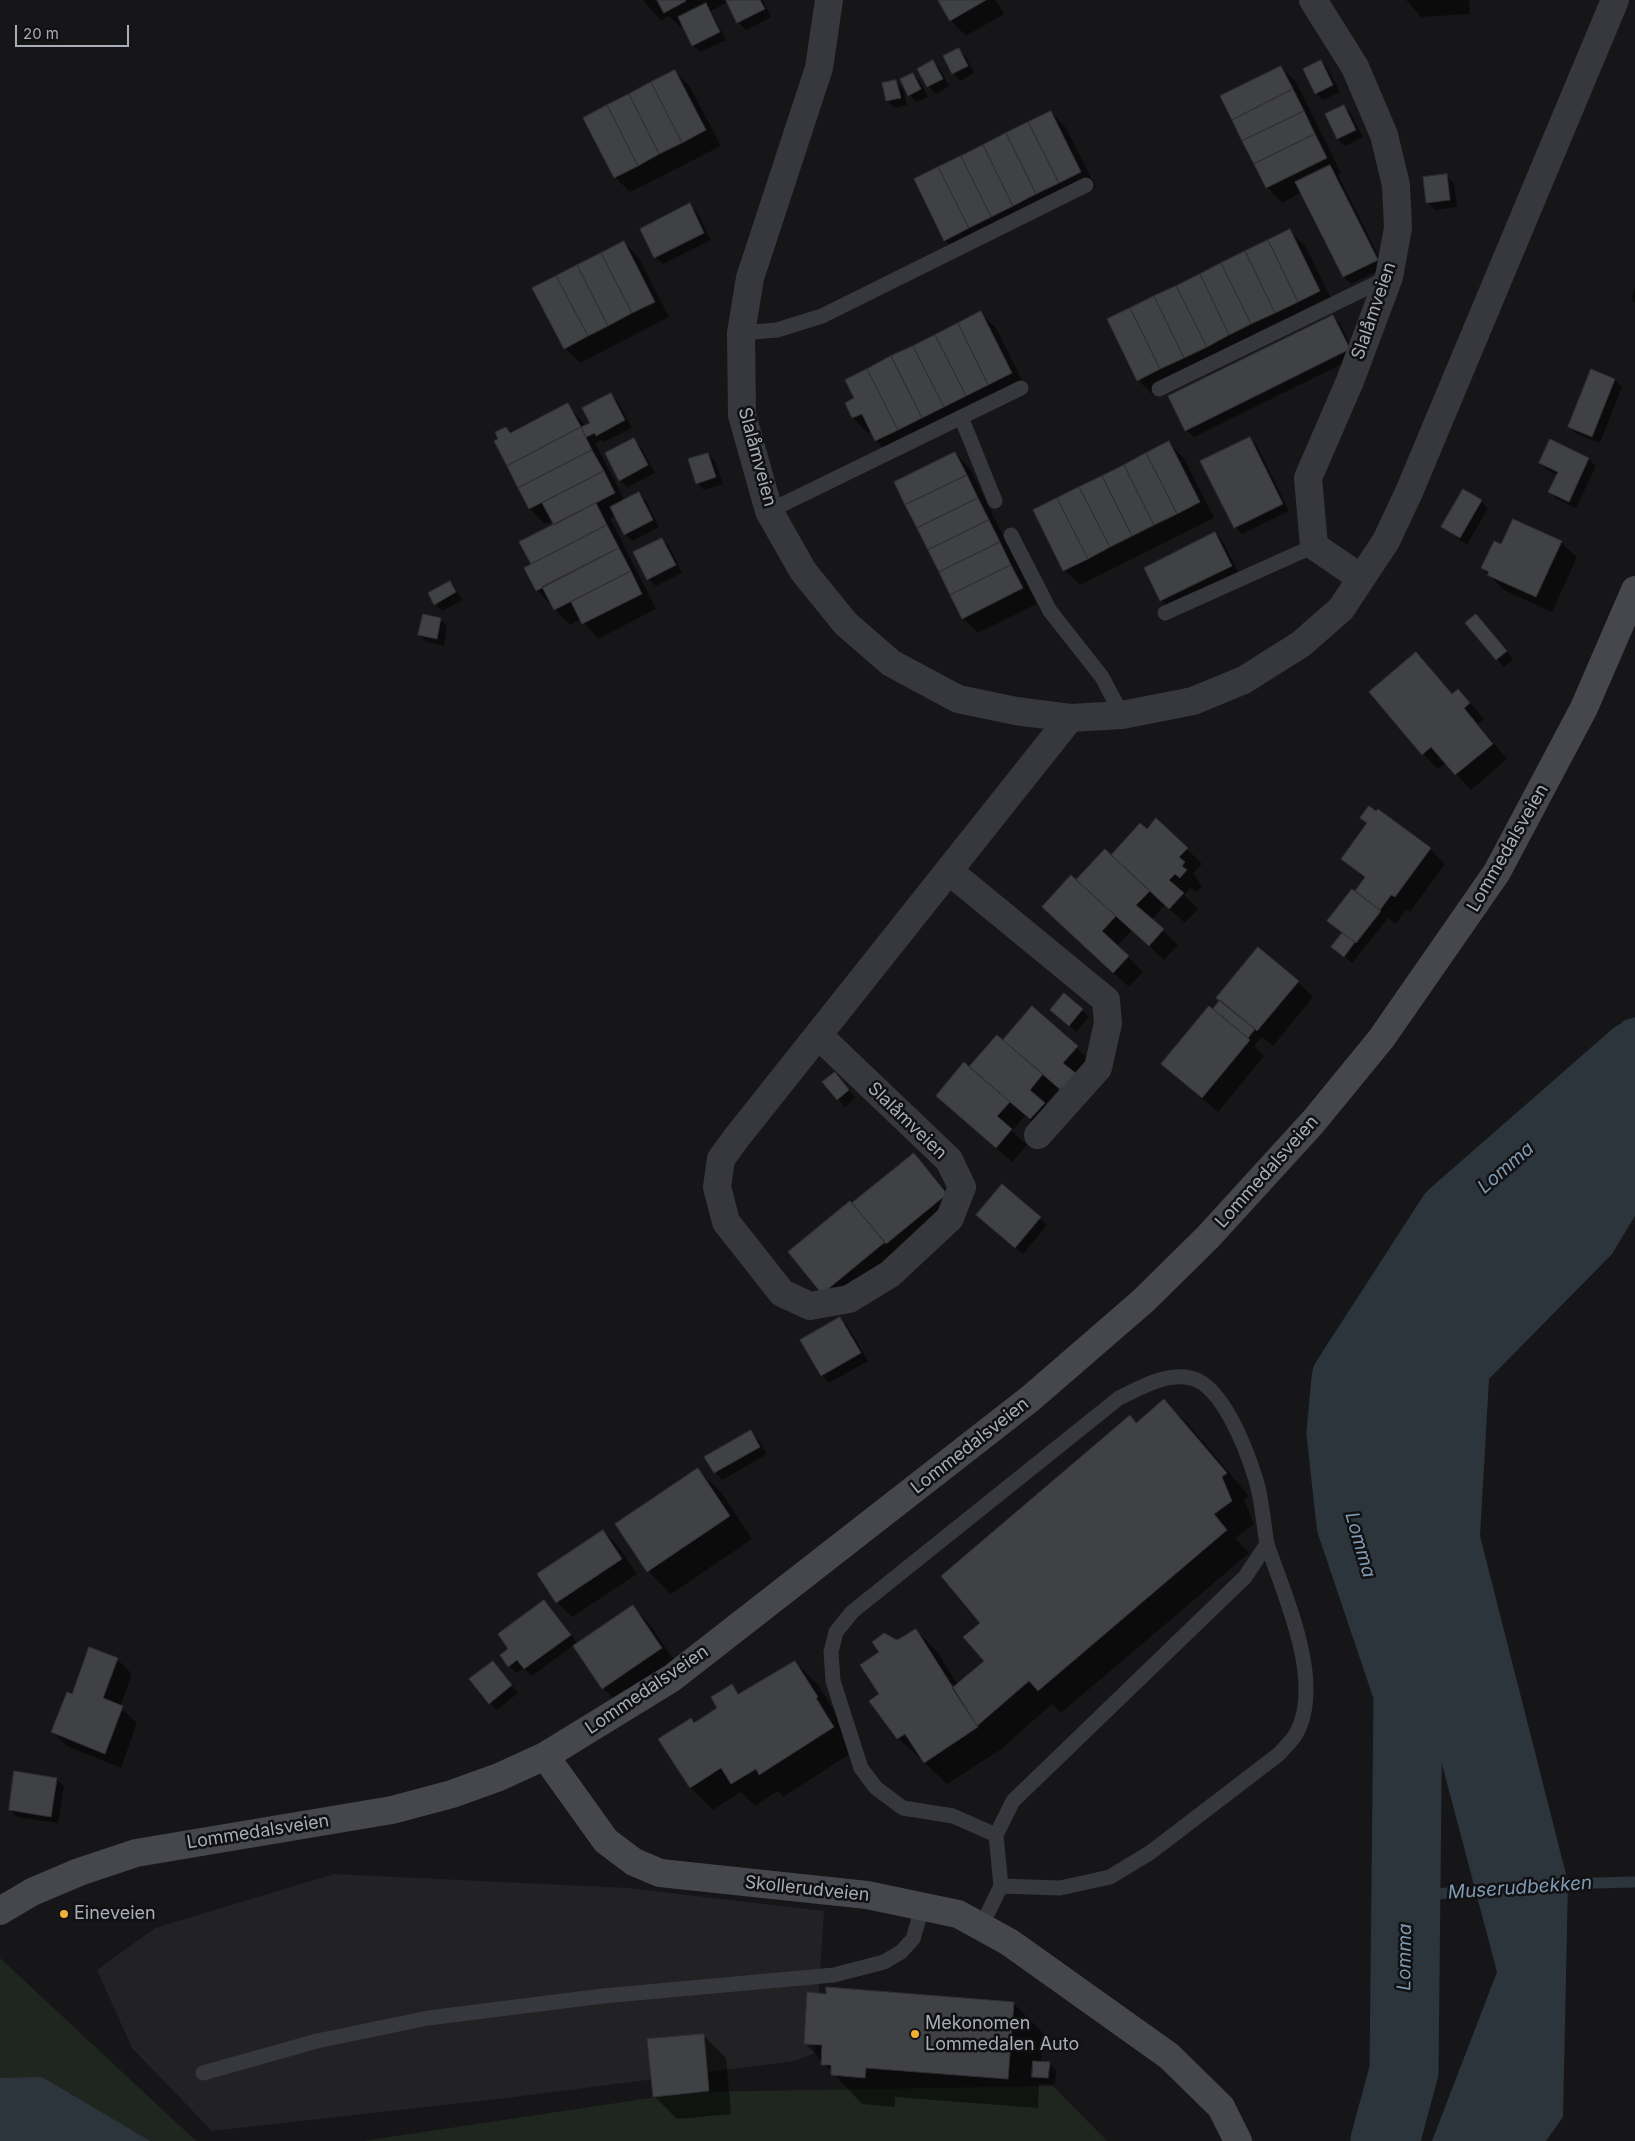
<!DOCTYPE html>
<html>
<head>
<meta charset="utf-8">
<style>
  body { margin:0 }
  #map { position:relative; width:1635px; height:2141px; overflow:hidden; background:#161618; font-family:Inter,sans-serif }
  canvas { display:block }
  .scale { position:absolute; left:15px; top:25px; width:114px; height:22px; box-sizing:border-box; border:2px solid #a8adb8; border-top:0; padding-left:6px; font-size:15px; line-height:18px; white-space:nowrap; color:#a8adb8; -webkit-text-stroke:4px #111113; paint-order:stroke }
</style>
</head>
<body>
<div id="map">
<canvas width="1635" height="2141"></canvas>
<div class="scale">20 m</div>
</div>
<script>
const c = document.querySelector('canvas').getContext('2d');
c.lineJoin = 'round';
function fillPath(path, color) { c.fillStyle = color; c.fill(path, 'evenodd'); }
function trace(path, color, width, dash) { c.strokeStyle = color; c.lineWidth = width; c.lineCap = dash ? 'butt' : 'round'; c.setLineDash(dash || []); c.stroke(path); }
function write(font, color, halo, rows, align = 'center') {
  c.font = font + ' Inter,sans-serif'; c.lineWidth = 5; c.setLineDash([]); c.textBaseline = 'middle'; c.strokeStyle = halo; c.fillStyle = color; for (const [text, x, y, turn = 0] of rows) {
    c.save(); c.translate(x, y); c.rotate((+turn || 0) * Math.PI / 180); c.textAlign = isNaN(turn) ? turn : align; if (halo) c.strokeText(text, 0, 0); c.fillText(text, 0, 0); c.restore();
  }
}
fillPath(new Path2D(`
  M334,1874L628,1888L824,1911L815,2053L795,2061L506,2098L212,2131L132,2048L97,1970L155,1928Z`), '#222225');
fillPath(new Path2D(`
  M0,1958L196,2141H0Z
  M1053,2086L1107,2141H363L690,2092Z`), '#1e261f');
fillPath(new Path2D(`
  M1635,1017V1216L1612,1254L1489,1379L1480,1536L1568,1882L1563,2117L1546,2141H1432L1497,1972L1351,1420L1623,1021Z
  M42,2077L150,2141H0V2078Z`), '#2c353c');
fillPath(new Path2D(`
  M643,0H763L771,17L746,30L738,22L728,2L711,11L726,40L700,52L693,45L683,25L680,27L669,16L661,21Z
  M939,0H996L1004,14L966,36L951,21Z
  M1406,0H1469L1470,14L1421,17Z
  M958,50L966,57L974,73L960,81L953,73Z
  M1321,61L1328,69L1340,92L1323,100L1316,93Z
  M932,62L940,69L949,86L936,94L928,86Z
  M1281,67L1296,82L1341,173L1338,175L1384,267L1351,284L1344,277L1302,192L1282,203L1267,187Z
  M675,71L690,87L721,146L630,192L615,177Z
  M913,74L920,81L928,97L917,102L909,95Z
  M896,82L903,89L907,105L895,108L887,101L884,84Z
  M1344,106L1351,114L1363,137L1345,146L1338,139Z
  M1051,112L1066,128L1096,187L960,255L945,240Z
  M1446,176L1454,183L1457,207L1435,210L1427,202Z
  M689,205L697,212L711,240L663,264L655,257Z
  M1290,231L1305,246L1335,306L1153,395L1138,380Z
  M624,242L639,258L669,317L580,363L565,348Z
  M1635,288V303L1631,298Z
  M981,313L996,328L1026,388L892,456L876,440L872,431L868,433L853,418L846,404Z
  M1333,316L1340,323L1356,357L1194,437L1186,430Z
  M1615,380L1622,387L1600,443L1577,434L1569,427Z
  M611,395L618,402L632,428L604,442L602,440L595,443L625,501L638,494L646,501L659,527L633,541L625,534L616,516L610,518L656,609L598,639L581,619L570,625L537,590L532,565L521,543L556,525L553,520L545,524L530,509L495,441L500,439L505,428L511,434L568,405L586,426L591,423Z
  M1250,438L1257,446L1289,511L1242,534L1235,527Z
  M634,440L641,447L655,473L627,487L620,480Z
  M1169,443L1184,458L1214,518L1080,585L1064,570Z
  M955,453L970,469L1037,604L978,633L963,618Z
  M708,454L715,461L723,484L704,490L697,483Z
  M1588,459L1596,466L1576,508L1557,499L1550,492L1558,475L1547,470L1540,463Z
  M1481,501L1488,508L1467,545L1442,527Z
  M1215,533L1222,540L1239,573L1169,608L1161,600L1145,568Z
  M662,539L669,546L682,573L656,586L648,579Z
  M1561,542L1577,557L1552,612L1504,590L1482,568L1502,546Z
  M449,582L463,600L442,611L435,604Z
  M1476,615L1513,659L1504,667L1467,623Z
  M440,619L447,626L444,646L427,642L420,635Z
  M1416,654L1454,695L1458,691L1473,706L1484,719L1478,724L1507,759L1471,790L1446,763L1438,769L1423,754Z
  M1362,818L1430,849L1445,864L1410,912L1406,909L1396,924L1388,918L1352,963L1333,947L1343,934L1329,921L1365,879L1343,859L1368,824Z
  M1147,831L1187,849L1202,864L1193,873L1202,886L1196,892L1190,888L1184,895L1198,909L1185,923L1165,905L1151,920L1178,945L1164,960L1132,930L1117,946L1143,972L1129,987L1043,907Z
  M1298,982L1313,997L1273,1046L1262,1037L1254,1046L1264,1056L1218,1112L1163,1064L1221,1001Z
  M1032,1008L1092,1062L1079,1106L1059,1088L1045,1105L1059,1119L1046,1133L1025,1116L1012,1131L1027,1145L1012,1162L937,1096L1003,1041Z
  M1052,1010H1082L1089,1017L1076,1032Z
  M842,1081L855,1098L845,1107L824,1082Z
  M914,1154L962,1209L838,1308L823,1293L852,1205Z
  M1040,1218L1047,1225L1023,1254L985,1222Z
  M840,1318L847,1325L868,1361L829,1383L822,1376L802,1340Z
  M1164,1401L1187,1423L1249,1496L1244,1500L1254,1524L1235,1538L1249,1553L1061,1713L1052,1704L1000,1750L947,1784L898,1738L881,1695L897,1642L916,1630L938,1653L958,1685L986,1661L982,1623L1137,1424Z
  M751,1432L758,1439L767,1454L722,1480L715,1472Z
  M698,1470L721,1492L752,1539L671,1594L648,1571L617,1524Z
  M603,1531L618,1546L637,1574L572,1617L557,1602Z
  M544,1601L578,1644L633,1607L648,1622L676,1663L618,1703L603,1688L574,1645L532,1676L524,1668L516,1673L509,1666L510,1649Z
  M117,1659L132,1674L120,1707L137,1723L121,1768L67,1746L52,1731L73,1695Z
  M493,1662L518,1693L497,1710L490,1703Z
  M795,1662L818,1685L840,1720L837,1721L856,1750L783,1797L778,1791L755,1806L741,1792L713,1810L691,1788L660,1740L691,1719L695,1723L719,1708L732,1686L740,1694Z
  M56,1779L64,1786L58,1823L17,1817L10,1810Z
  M827,1995L1013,2003L1043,2033L1041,2063H1049L1056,2070L1055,2085L1039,2084L1038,2108L895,2097V2107L862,2104L805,2043Z
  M703,2035L726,2058L731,2114L677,2119L654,2096Z`), '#0007');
trace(new Path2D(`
  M1554,1884L1635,1882
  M1405,1897L1491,1889`), '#2c353c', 11);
trace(new Path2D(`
  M1385,2141L1404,2071L1408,1693L1351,1524L1341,1433L1346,1379L1452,1215L1635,1055`), '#2c353c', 69);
const building = new Path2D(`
  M657,0H685L686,1L664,13Z
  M726,0H760L765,9L737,23Z
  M938,0H986L950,21Z
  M706,3L720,32L692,46L678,17Z
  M959,48L968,66L952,74L943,56Z
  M933,60L943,79L927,87L917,69Z
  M1321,60L1333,85L1315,94L1303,69Z
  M1281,66L1293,89L1232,120L1220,96Z
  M675,70L706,130L682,143L651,82Z
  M913,73L921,89L908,96L900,79Z
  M896,80L901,98L886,101L882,83Z
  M651,82L682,143L659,154L629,94Z
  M1293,89L1304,111L1242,141L1232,120Z
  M629,94L659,154L638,166L607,105Z
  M607,105L638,166L614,178L583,118Z
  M1344,105L1356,130L1337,139L1325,114Z
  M1051,111L1081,172L1059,183L1028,122Z
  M1304,111L1315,134L1254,164L1242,141Z
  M1028,122L1059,183L1036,194L1006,133Z
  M1006,133L1036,194L1013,206L983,145Z
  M1315,134L1327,158L1266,188L1254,164Z
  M983,145L1013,206L991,217L961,156Z
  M961,156L991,217L969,228L938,167Z
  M1330,165L1378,260L1343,277L1295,182Z
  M938,167L969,228L944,241L914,179Z
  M1447,174L1450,200L1426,203L1423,177Z
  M690,203L704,233L654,258L640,229Z
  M1290,229L1320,291L1298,302L1268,240Z
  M1268,240L1298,302L1275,313L1245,251Z
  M624,241L655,302L632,313L601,253Z
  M1245,251L1275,313L1251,324L1221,263Z
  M601,253L632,313L608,326L577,265Z
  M1221,263L1251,324L1229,335L1200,274Z
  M577,265L608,326L588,336L556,276Z
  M1200,274L1229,335L1207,347L1176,286Z
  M556,276L588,336L564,349L532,288Z
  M1176,286L1207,347L1184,358L1154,296Z
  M1154,296L1184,358L1160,369L1130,308Z
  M1130,308L1160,369L1137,381L1107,319Z
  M981,311L1012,373L988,385L958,323Z
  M1333,315L1350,349L1185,431L1168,396Z
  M958,323L988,385L966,396L935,335Z
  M935,335L966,396L944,407L913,346Z
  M913,346L944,407L922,418L891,356Z
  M891,356L922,418L898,430L867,369Z
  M867,369L898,430L875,441L862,414L852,418L845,403L854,398L845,380Z
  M1591,369L1615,379L1592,437L1568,427Z
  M611,393L625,420L596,436L595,433L586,437L581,427L590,423L582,408Z
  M568,403L581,427L507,466L494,441L498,439L495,432L506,427L510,433Z
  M581,427L592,450L518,488L507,466Z
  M1250,437L1283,504L1234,528L1200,461Z
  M634,438L648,465L619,481L605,453Z
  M1550,439L1589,458L1569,502L1548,492L1558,472L1539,463Z
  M1169,441L1200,502L1177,514L1146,453Z
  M592,450L604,471L529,509L518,488Z
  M955,452L967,475L905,505L894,482Z
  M708,453L716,477L696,484L688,459Z
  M1146,453L1177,514L1154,525L1124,465Z
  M1124,465L1154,525L1132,536L1102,476Z
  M604,471L615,493L554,525L542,503Z
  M967,475L978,498L917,528L905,505Z
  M1102,476L1132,536L1110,547L1079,487Z
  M1079,487L1110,547L1088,559L1057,498Z
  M1463,489L1482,500L1460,538L1441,527Z
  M639,492L653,520L624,535L610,507Z
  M978,498L989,520L928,550L917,528Z
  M1057,498L1088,559L1063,571L1033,510Z
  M596,503L607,525L531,564L519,542Z
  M1513,519L1562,541L1536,597L1487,575L1489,572L1481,568L1494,541L1501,544Z
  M989,520L1000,542L939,572L928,550Z
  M607,525L619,548L536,591L524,568Z
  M1215,532L1232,566L1160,601L1144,568Z
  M662,538L676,565L647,580L633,552Z
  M1000,542L1011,565L950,595L939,572Z
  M619,548L631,571L554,610L542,587Z
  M1011,565L1023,588L962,619L950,595Z
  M631,571L642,594L582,624L571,602Z
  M450,581L456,592L434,605L428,593Z
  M423,614L441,618L437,639L418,635Z
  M1476,614L1507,651L1496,660L1465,623Z
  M1416,652L1452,694L1458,689L1470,703L1464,708L1493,744L1455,775L1431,747L1422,755L1369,692Z
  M1369,806L1376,811L1378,809L1431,848L1395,897L1391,895L1380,910L1355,891L1365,877L1341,859L1367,823L1360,818Z
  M1156,818L1188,848L1179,857L1185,862L1182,866L1187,870L1180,878L1175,874L1169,880L1184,893L1169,909L1111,855L1140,823L1147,829Z
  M1105,849L1150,891L1136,905L1164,929L1149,946L1076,880Z
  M1071,875L1116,916L1102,931L1129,956L1113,973L1042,907Z
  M1352,889L1381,911L1356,943L1327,921Z
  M1342,933L1355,942L1344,957L1331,947Z
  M1258,947L1299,981L1257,1031L1216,998Z
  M1064,993L1083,1009L1069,1026L1050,1010Z
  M1220,1000L1255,1029L1248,1038L1213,1009Z
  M1032,1006L1078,1046L1063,1063L1078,1075L1063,1092L1003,1040Z
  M1209,1006L1250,1040L1202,1098L1161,1064Z
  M997,1035L1043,1074L1030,1090L1045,1103L1030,1119L969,1067Z
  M964,1062L1010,1102L997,1116L1012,1129L996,1148L936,1096Z
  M835,1072L849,1090L837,1100L822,1082Z
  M914,1153L947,1194L886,1244L852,1203Z
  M1002,1184L1041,1217L1015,1248L976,1215Z
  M850,1201L885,1242L822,1294L788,1252Z
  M840,1317L861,1353L821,1376L800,1340Z
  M1164,1399L1227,1473L1222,1477L1232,1501L1214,1514L1227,1530L1038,1691L1029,1681L977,1726L952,1688L984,1661L963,1637L980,1623L941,1576L1130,1415L1136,1423Z
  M751,1430L760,1447L714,1473L704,1457Z
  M698,1468L730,1516L647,1572L615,1524Z
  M603,1530L622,1559L556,1603L537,1574Z
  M544,1600L571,1635L524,1669L517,1660L508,1667L500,1655L508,1649L498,1634Z
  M633,1605L662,1648L602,1689L573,1646Z
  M916,1629L978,1727L924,1763L905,1734L897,1739L869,1701L879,1694L860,1665L879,1652L872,1642L884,1633L897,1640Z
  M89,1647L118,1658L103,1698L123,1706L105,1754L51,1732L67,1692L72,1694Z
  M493,1661L512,1685L489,1704L469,1679Z
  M795,1661L818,1697L816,1698L834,1727L759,1775L756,1769L731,1784L721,1768L690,1788L658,1739L691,1718L694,1723L717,1708L711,1697L732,1684L738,1694Z
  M14,1771L57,1778L51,1817L9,1810Z
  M826,1987L1014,2002L1008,2079L866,2068L865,2078L831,2075V2065H821L822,2045L804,2044L807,1992L826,1994Z
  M704,2034L709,2091L653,2097L647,2039Z
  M1033,2061L1050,2062L1048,2078L1032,2077Z`);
fillPath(building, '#404145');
trace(building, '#303034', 1);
trace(new Path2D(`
  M741,333L777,330L822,316L1086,185
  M1159,389L1389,277
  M961,417L995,501
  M769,511L1021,388
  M1011,535L1050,611L1102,677L1122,715
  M1165,613L1314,546
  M1001,1886L1060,1888L1110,1877L1151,1852L1279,1754C1284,1748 1292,1741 1296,1734C1325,1682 1284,1595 1267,1544
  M982,1925L1001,1886L996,1835L1013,1801L1245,1577L1267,1544C1263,1522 1262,1497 1255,1477C1246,1448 1222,1385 1191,1378C1166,1372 1140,1388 1119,1398L852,1612L836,1632L831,1652L833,1681L861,1768L876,1788L903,1808L953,1816L996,1835
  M203,2073L317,2041L428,2018L603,1996L834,1975L884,1962L901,1952L913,1939L923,1905`), '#37383d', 15);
trace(new Path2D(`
  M829,0L819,68L750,278L741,333L742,415L769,511L803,571L846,624L891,663L958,699L1016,711L1070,718L1122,715L1193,701L1244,680L1301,644L1341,609L1386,541L1409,492L1615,0
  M1313,0L1355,67L1384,135L1396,185L1398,228L1389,277L1350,381L1308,478L1314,546L1361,578
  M949,871L1106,1000L1108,1023L1098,1068L1038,1135
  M818,1035L949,1160L962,1187L950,1218L890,1274L849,1299L810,1306L782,1293L726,1222L717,1187L721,1159L737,1137L1070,718`), '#37383d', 28);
trace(new Path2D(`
  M545,1756L606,1841L634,1862L660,1873L867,1895L958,1914L1009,1942L1169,2056L1221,2107L1238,2141
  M0,1911L32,1892L79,1872L136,1853L392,1810L452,1794L499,1777L545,1756L672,1678L1031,1398L1143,1301L1208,1237L1313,1122L1381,1039L1497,872L1584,708L1635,590`), '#45474d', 28);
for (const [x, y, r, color] of [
  [64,1914,5,"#f2b134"],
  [915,2034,5,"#f2b134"]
]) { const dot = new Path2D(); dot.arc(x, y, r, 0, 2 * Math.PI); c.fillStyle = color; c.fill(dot); trace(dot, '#111113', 2); }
write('18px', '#a8adb8', '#111113', [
  ["Slalåmveien",1374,311,-71],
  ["Slalåmveien",757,457,75],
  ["Lommedalsveien",1508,848,-60],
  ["Slalåmveien",907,1121,44],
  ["Lommedalsveien",1267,1172,-48],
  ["Lommedalsveien",970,1446,-38],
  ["Lommedalsveien",647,1690,-34],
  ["Lommedalsveien",258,1832,-9],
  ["Skollerudveien",807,1889,6]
]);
write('18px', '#a8adb8', '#111113', [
  ["Eineveien",74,1914],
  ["Mekonomen",925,2024],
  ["Lommedalen Auto",925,2045]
], 'left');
write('italic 19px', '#7f9bb3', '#111113', [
  ["Lomma",1506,1168,-41],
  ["Lomma",1360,1545,74],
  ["Muserudbekken",1520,1888,-4],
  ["Lomma",1405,1957,-89]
]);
</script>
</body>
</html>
